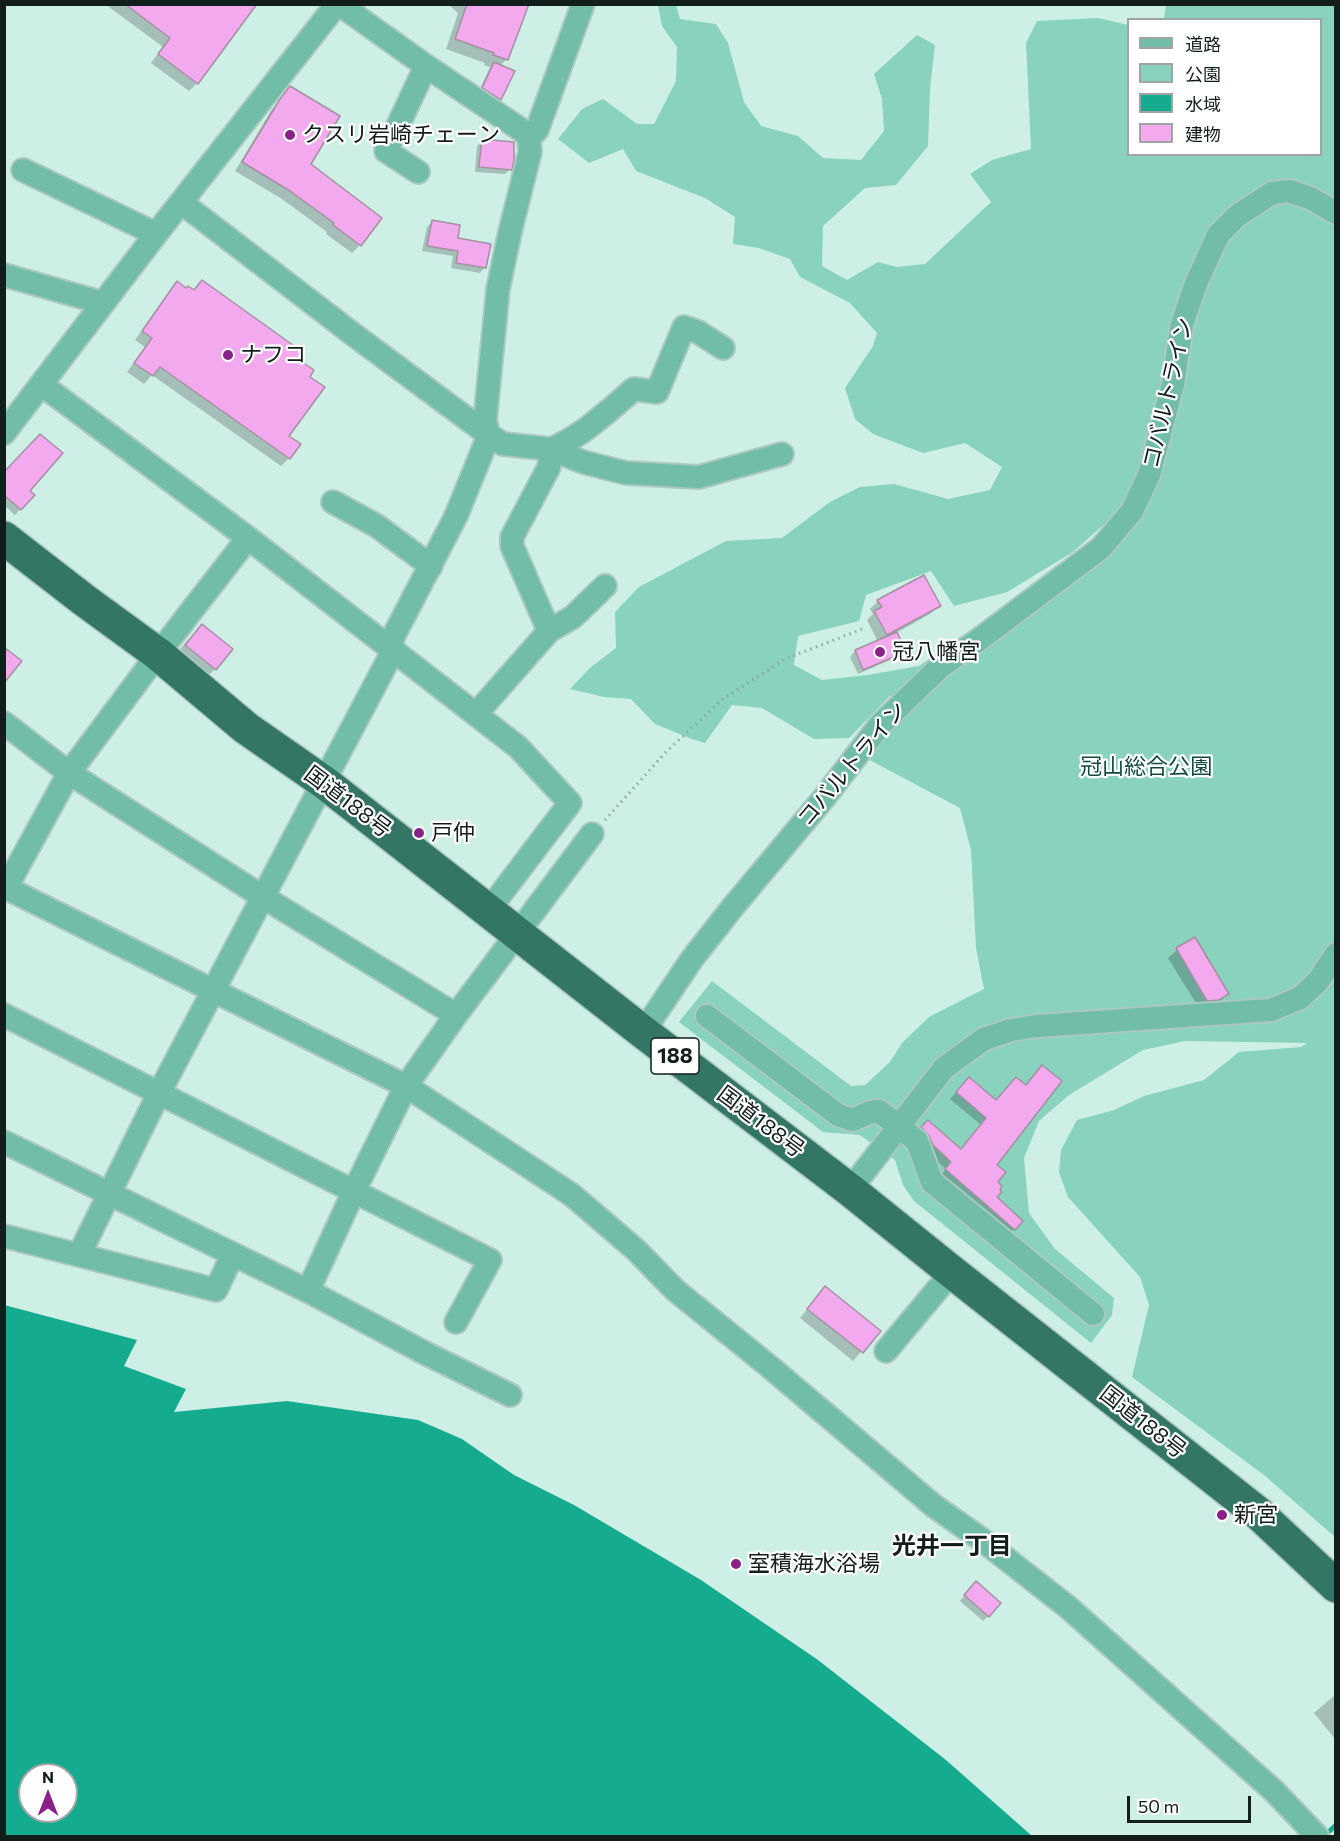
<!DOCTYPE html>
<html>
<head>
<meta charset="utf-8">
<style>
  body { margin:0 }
  #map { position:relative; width:1340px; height:1841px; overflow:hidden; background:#ceefe5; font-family:Commissioner,"Noto Sans JP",sans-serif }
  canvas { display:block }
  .frame { position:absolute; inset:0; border:6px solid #121e1b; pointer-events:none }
  .legend { position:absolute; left:1127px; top:18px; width:195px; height:138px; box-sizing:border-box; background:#fff; border:2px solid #a0a5a4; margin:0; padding:8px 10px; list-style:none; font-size:18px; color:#121e1b }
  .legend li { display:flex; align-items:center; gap:12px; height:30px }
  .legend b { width:30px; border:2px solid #a0a5a4 }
  .north { position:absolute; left:18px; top:1763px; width:60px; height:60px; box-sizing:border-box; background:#fff; border:2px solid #a0a5a4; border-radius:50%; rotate:0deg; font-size:16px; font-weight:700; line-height:24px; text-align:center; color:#121e1b }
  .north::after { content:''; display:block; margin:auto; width:21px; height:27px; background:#8a2187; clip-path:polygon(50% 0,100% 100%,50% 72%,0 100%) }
  .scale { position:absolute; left:1127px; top:1796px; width:124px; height:27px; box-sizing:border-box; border:3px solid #121e1b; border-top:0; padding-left:8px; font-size:18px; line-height:21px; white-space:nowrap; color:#121e1b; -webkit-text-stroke:4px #fff; paint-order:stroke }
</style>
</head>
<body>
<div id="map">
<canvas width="1340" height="1841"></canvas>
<div class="frame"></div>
<ul class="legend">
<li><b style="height:8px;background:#71bda8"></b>道路</li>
<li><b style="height:16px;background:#88d2be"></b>公園</li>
<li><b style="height:16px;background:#15ab8f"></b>水域</li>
<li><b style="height:16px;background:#f2a9ed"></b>建物</li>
</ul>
<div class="north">N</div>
<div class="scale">50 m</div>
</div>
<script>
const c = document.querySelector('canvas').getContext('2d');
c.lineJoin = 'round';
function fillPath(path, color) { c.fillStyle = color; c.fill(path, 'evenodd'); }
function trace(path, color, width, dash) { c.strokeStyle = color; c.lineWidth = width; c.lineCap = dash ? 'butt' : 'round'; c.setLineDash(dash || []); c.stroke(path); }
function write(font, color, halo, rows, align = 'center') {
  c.font = font + ' Commissioner,"Noto Sans JP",sans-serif'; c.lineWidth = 4.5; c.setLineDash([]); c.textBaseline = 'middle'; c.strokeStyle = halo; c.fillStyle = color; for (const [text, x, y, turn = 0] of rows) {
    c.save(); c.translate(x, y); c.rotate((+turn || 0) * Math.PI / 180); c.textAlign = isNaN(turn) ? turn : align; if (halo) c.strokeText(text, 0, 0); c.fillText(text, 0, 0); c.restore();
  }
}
fillPath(new Path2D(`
  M658,5H676L680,19L716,24L728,43L744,102L761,126L798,136L823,158L861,160L884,131L882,99L874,74L917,35L935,45L930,89L928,146L896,185L865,188L823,226L822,266L847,280L878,262L897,267L925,264L991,202L970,174L992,160L1031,149L1026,43L1037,21L1098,18L1128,25V154H1320V20L1164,19L1166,5H1335V1537L1264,1475L1132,1377L1149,1305L1140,1277L1068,1197L1059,1172L1061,1150L1077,1120L1114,1110L1144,1096L1204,1080L1239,1052L1301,1047L1307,1043L1185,1041L1143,1050L1069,1095L1039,1121L1024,1158L1029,1213L1055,1249L1114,1298L1112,1315L1091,1343L914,1201L903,1185L895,1160L860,1135L823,1132L679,1022L712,981L851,1086L865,1085L890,1062L902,1043L929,1017L984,989L976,948L971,850L960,808L866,758L916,699L890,696L849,738L814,739L762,708L732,705L705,743L692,739L655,724L631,699L604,697L570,689L590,668L616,648L615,612L639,587L726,541L782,538L830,502L860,487L894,484L948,499L990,490L1002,467L965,443L923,453L873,434L855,419L845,388L873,346L877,333L850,303L800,277L790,259L759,248L733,244L735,217L705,198L636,171L623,149L589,163L558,139L582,109L603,99L637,124H654L676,81L677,47L662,26ZM1155,479L1136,524L1110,557L985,644H952L919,666L867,675L822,680L794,665L798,636L859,621L866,595L931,571L954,606L1007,592L1073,552Z`), '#88d2be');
fillPath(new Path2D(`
  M4,1305L137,1340L124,1366L186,1389L174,1412L287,1401L418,1420L462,1439L514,1475L574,1505L701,1580L818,1660L946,1760L1032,1836H5ZM30,1775H66V1811H30Z`), '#15ab8f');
fillPath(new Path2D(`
  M105,4H255L197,83L189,91L151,63L163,47Z
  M448,4H528L506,60L500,66V99L495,104L478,93L490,67L484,65L485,63L446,49L458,13Z
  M290,88L309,165L360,245L352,253L326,234L327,232L282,199L235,171L272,109Z
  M482,141L510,169L505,174L475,172L477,146Z
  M432,222L456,239L485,267L480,273L451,268L453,256L422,251L427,227Z
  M202,282L287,436L289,458L281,466L152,375L144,384L127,372L145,347L135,340L169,292L177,283L186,289L193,291Z
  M4,475L33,495L15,515L4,505Z
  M878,601L939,606L930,614L896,633L904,651L899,656L858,674L850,657L855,651L878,642L867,620L873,614L870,609Z
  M202,626L215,669L198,686L169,663L185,643Z
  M1194,939L1227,994L1219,1002L1209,1008H1199L1168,958L1177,950Z
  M962,1085L996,1102L995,1198L1014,1229L1008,1235L940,1176L946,1169L927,1152L916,1134L928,1122L960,1151L981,1125L950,1099Z
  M817,1297L879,1331L853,1361L800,1318Z
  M971,1588L988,1616L983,1621L960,1601Z
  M1336,1694V1740L1314,1713Z`), '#0003');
trace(new Path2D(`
  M1324,1836L1336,1825`), '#15ab8f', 5);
const building = new Path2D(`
  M125,4H257L198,84L158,54L170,38Z
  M467,4H529L508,60L493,55L494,53L455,39Z
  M494,62L515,71L501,100L482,88Z
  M290,86L340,116L311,164L382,218L361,246L333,225L334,223L290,191L242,162L280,99Z
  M482,139L514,142V161L512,170L479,167Z
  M432,220L460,225L458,238L491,244L486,268L456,263L458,251L427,246Z
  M202,280L304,353L299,360L314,370L310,377L325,387L289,436L301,444L290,459L160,367L153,376L134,363L152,338L142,331L177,281L186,288L188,286L194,290Z
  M40,434L63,453L30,491L35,495L21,510L4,495V472Z
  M924,575L941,606L887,635L874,611L882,607L877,600Z
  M202,624L233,649L216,670L185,645Z
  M897,632L906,652L863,670L855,650Z
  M4,647L22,661L4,683Z
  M1195,937L1229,994L1219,1000L1207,1001L1176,948Z
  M1042,1065L1062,1081L997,1165L1006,1172L998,1182L1002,1186L1000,1190L1002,1192L997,1197L1023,1221L1015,1230L945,1169L951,1162L933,1145L929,1136L921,1127L928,1120L961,1149L986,1118L956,1092L969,1077L996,1100L1016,1077L1026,1085Z
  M825,1286L881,1331L863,1353L807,1309Z
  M976,1581L1001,1603L989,1617L964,1595Z`);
fillPath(building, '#f2a9ed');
trace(building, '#a58fa2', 1.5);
const minor = new Path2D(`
  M529,138L537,130L583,4
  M23,170L156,234
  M418,172L386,151L426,66
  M182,203L354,335L489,435L503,444L551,449L583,462L626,473L699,477L782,454
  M4,275L103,303
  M42,385L248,538L518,747L570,803L488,911
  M4,433L156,234L337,4
  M333,502L377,526L431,566
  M549,631L512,546V537L549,467L551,449C583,436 608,411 634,389L657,392L684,327L698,332L723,348
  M476,714L549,631L573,617L605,586
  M4,723L69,773L263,897L456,1015
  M4,887L406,1086L572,1195L636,1250L675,1290L770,1367L934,1506L981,1539L1069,1608L1274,1791L1317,1836
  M6,888L69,773L158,654L248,538
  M4,1015L490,1260L456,1322
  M707,1016L838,1115L852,1120L871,1112L879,1111L917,1141L932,1182L1093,1314
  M643,1032L692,959L732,908L824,798L880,725L940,667L980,639L1101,548L1132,511L1149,475L1173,384L1182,324L1195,286L1218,235L1237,216L1272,193L1289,191L1310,198L1336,213
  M4,1142L308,1291L423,1352L510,1395
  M850,1190L944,1068L984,1039L1011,1030L1037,1026L1271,1010L1300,998L1318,981L1336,954
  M4,1236L216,1290L233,1254
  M79,1255L159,1093L393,651L392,639L456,516L489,435L485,421L498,289L510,232L530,152L529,138L523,131L426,66L339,4
  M308,1291L354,1191L406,1086L456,1015L592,834
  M886,1351L952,1272`);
const highway = new Path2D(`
  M4,538L84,600L158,654L246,728L325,783L643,1032L850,1190L952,1272L1258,1513L1336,1586`);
trace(minor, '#acc9c1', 26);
trace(highway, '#acc9c1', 36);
trace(new Path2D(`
  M605,820L666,752L723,699L785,659L865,628`), '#8da79f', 3, [1.5, 4.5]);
trace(minor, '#71bda8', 22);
trace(highway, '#347666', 33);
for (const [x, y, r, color] of [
  [290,135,6,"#8a2187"],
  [228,355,6,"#8a2187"],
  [880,652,6,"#8a2187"],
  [419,833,6,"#8a2187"],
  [1222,1515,6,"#8a2187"],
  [736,1564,6,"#8a2187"]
]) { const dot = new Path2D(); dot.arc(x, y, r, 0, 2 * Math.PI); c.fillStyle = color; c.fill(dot); trace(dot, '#fff', 2); }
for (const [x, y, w] of [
  [675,1056,48]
]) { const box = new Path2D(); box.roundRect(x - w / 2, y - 18, w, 36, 4.5); c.fillStyle = '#fff'; c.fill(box); trace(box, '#121e1b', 1.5); }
write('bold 21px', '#121e1b', null, [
  ["188",675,1056]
]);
write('22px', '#121e1b', '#fff', [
  ["クスリ岩崎チェーン",302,135],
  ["ナフコ",240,355],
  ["冠八幡宮",892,652],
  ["戸仲",431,833],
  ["新宮",1234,1515],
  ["室積海水浴場",748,1564]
], 'left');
write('22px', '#121e1b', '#fff', [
  ["コバルトライン",1168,393,-77],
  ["コバルトライン",852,764,-50],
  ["国道188号",348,802,37],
  ["国道188号",761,1122,37],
  ["国道188号",1143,1422,38]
]);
write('22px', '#11493d', '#fff', [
  ["冠山総合公園",1146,767]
]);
write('bold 24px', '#121e1b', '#fff', [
  ["光井一丁目",952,1546]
]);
</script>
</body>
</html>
